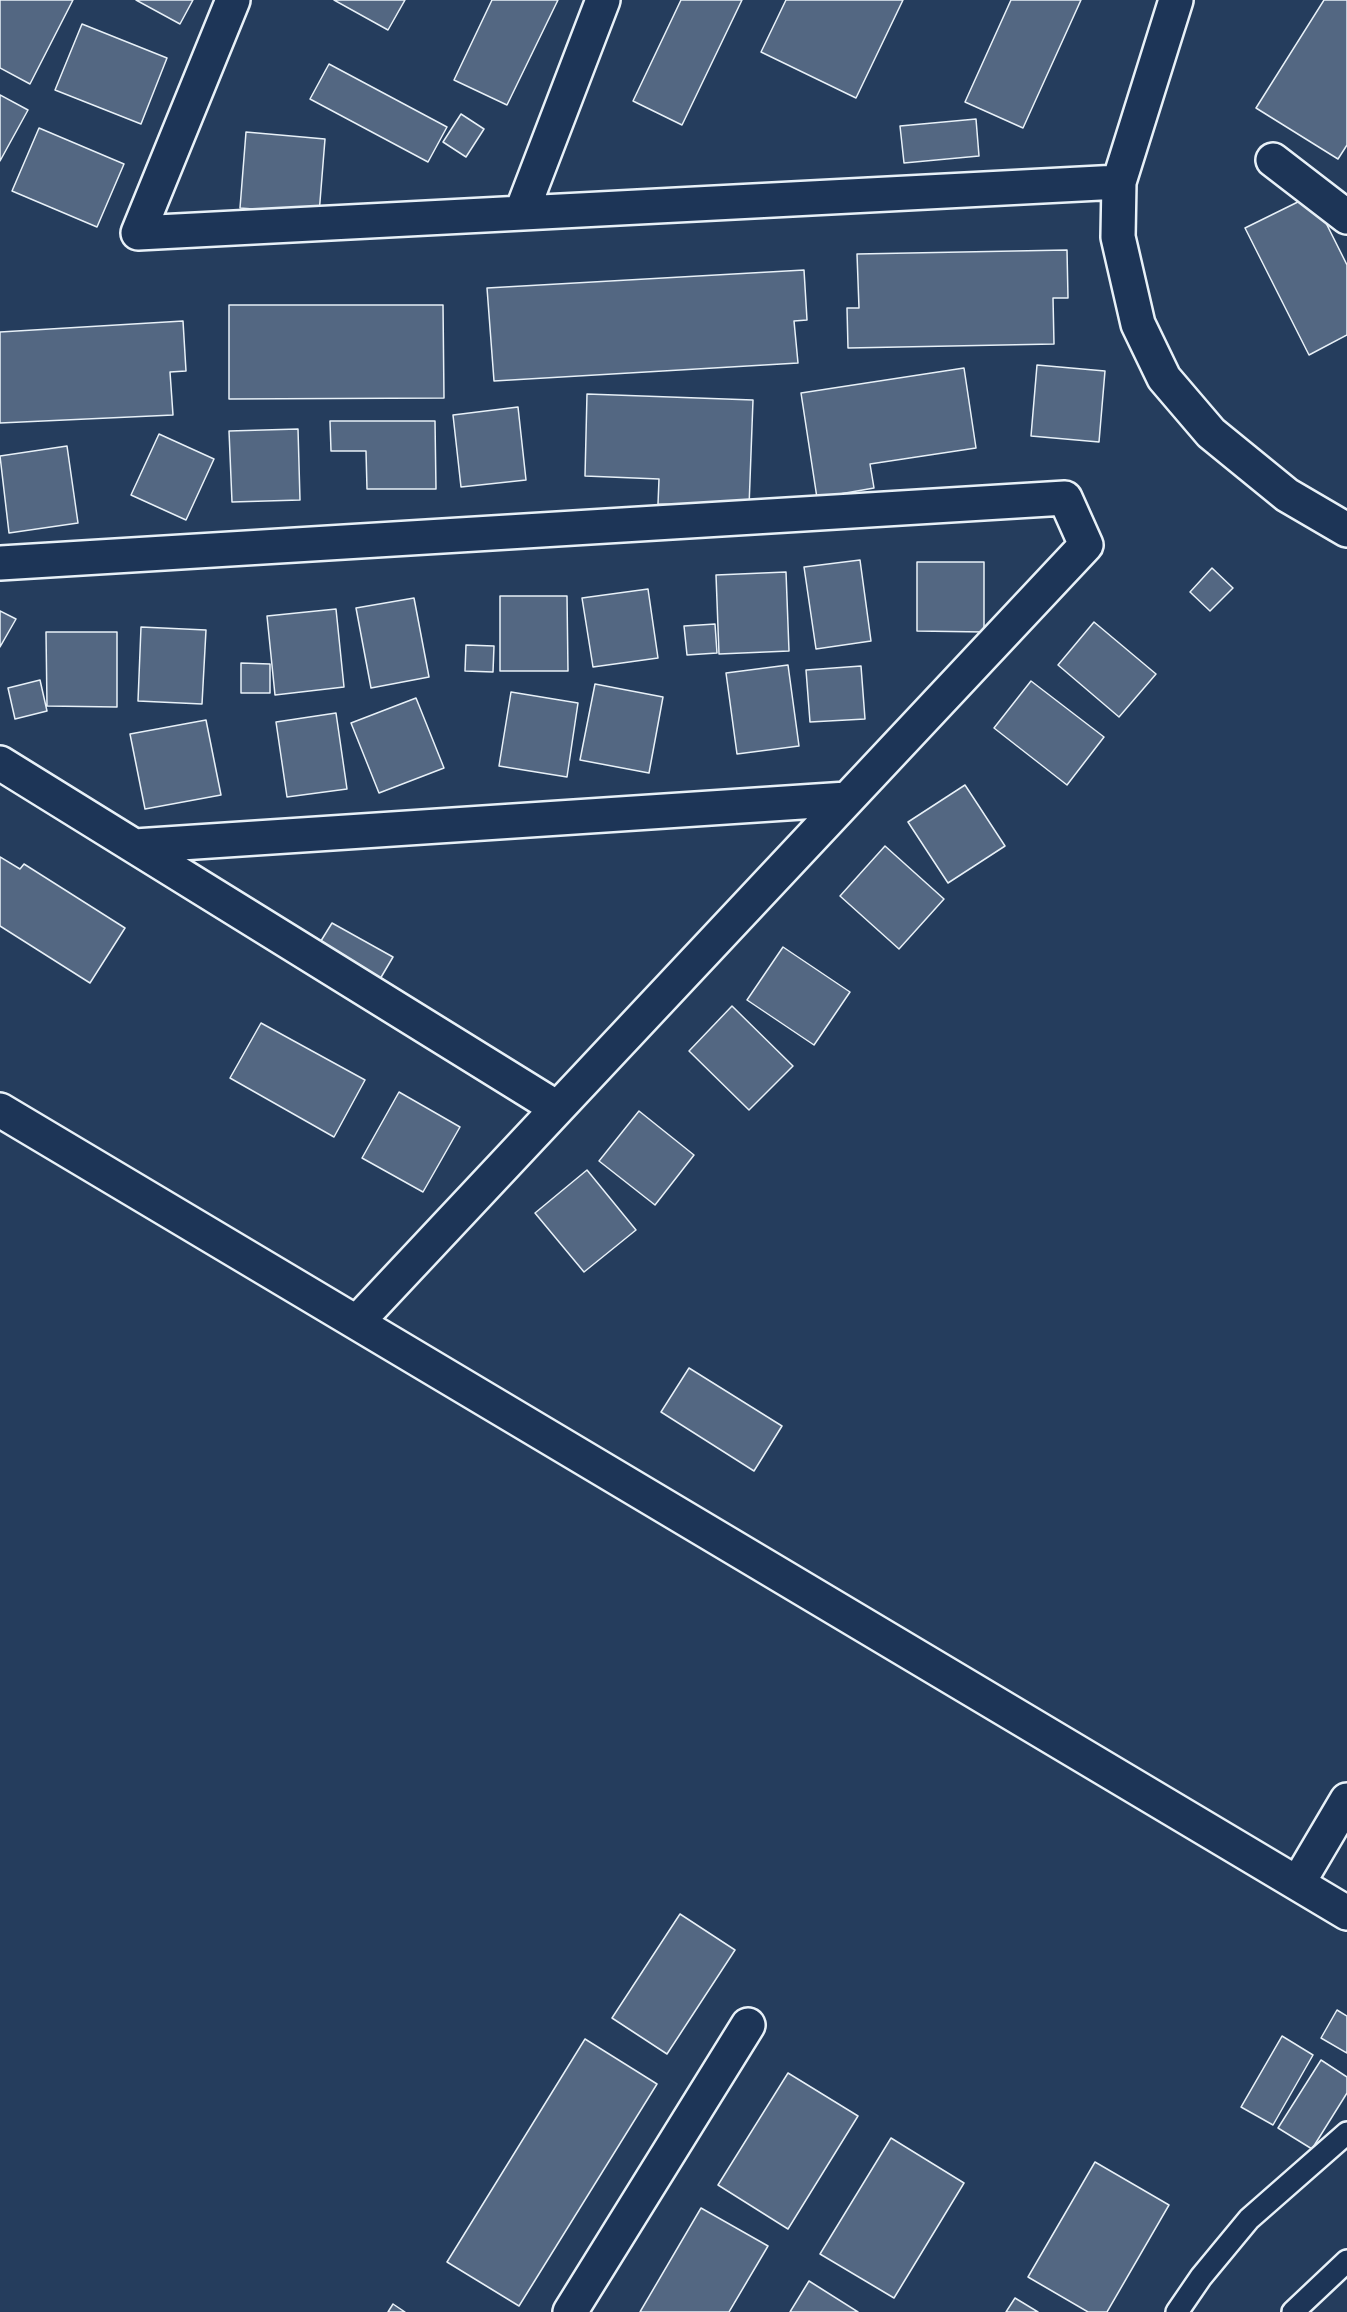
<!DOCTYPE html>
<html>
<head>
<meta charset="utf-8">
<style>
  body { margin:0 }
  canvas { display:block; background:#253d5d }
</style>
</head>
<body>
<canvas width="1347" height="2312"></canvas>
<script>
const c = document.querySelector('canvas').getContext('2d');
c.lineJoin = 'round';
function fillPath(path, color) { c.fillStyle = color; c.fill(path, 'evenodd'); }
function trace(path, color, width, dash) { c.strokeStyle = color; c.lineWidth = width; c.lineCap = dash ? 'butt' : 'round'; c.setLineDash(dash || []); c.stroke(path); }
const building = new Path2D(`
  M0,0H73L30,84L0,68Z
  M136,0H193L180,24Z
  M334,0H405L388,30Z
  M492,0H558L507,105L454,80Z
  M681,0H742L682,125L633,101Z
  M786,0H903L856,98L761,52Z
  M1011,0H1081L1023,128L965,102Z
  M1324,0H1347V145L1338,159L1256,108Z
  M82,24L167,58L141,124L55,90Z
  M329,64L447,127L428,162L310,99Z
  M0,95L28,110L0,161Z
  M461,114L484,129L466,157L443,142Z
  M976,119L979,156L904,163L900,126Z
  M39,128L124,164L97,227L12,191Z
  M246,132L325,139L319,214L240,208Z
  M1312,195L1347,265V335L1309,355L1245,228Z
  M1067,250L1068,298H1053L1054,344L848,348L847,308H859L857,254Z
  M804,270L807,320L794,321L798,363L494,381L487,288Z
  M229,305H443L444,398L229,399Z
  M183,321L186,371L170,372L173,415L0,423V332Z
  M1037,365L1105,371L1099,442L1031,436Z
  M964,368L976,448L870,464L874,488L817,498L801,393Z
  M587,394L753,400L749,507L658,504L659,479L585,476Z
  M518,407L526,480L461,487L453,415Z
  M330,421H435L436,489H367L366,451H331Z
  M298,429L300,500L232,502L229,431Z
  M159,434L214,459L186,520L131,495Z
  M67,446L78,523L9,533L0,456Z
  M860,560L871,641L816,649L804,567Z
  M917,562H984V632L917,631Z
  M1212,568L1233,588L1210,611L1190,592Z
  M786,572L789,651L719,654L716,575Z
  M648,589L658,658L593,667L582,598Z
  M500,596H567L568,671H500Z
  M414,598L429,677L371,688L356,608Z
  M336,609L344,687L275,695L267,616Z
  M0,611L16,619L0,647Z
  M1094,622L1156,674L1119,717L1058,665Z
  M715,624L717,653L687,655L684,626Z
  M141,627L206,630L202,704L138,701Z
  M46,632H117V707L47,706Z
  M466,645L494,646L493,672L465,671Z
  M241,663L270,664V693H241Z
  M788,665L799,746L737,754L726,673Z
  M861,666L865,719L810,722L806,670Z
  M40,680L47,711L15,719L8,688Z
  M1031,681L1104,737L1067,785L994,728Z
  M595,684L663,697L649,773L580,760Z
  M511,692L578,703L567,777L499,766Z
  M416,698L444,768L379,793L351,723Z
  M336,713L347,789L287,797L276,722Z
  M206,720L221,795L145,809L130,734Z
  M965,785L1005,846L948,883L908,822Z
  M885,846L944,899L899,949L840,896Z
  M0,857L20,869L24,864L125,928L90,983L0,926Z
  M332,923L393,957L380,979L319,944Z
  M783,947L850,992L814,1045L747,1000Z
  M732,1006L793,1066L749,1110L689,1051Z
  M261,1023L365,1080L334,1137L230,1078Z
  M399,1092L460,1127L423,1192L362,1158Z
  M639,1111L694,1155L655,1205L599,1161Z
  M587,1170L636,1230L584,1272L535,1213Z
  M689,1368L782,1426L754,1471L661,1412Z
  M680,1914L735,1950L667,2054L612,2018Z
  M1337,2010L1347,2016V2053L1321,2038Z
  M1282,2036L1313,2055L1273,2125L1241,2107Z
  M585,2039L657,2084L519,2306L447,2262Z
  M1321,2060L1347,2077V2093L1312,2149L1278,2128Z
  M788,2073L858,2116L788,2229L718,2185Z
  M891,2138L964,2183L894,2298L820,2254Z
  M1095,2162L1169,2205L1107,2312H1088L1028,2277Z
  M701,2208L768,2246L729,2312H640Z
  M809,2281L858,2312H790Z
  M1015,2298L1038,2312H1006Z
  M393,2304L405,2312H388Z`);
fillPath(building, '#536782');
trace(building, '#e8f1f8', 1.5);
const service = new Path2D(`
  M1177,2312L1201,2277L1249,2219L1347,2133
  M1293,2312L1347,2261`);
const minor = new Path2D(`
  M233,0L138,233L1119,182
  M1176,0L1119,182L1118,237L1138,324L1164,378L1211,433L1287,495L1347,530
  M1273,160L1347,217
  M522,211L603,0
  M0,563L1065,498L1086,545L357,1322
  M0,763L557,1108
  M135,846L847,799
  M0,1110L1347,1913
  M1298,1883L1347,1800
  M570,2312L748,2025`);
trace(service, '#e8f1f8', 26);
trace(minor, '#e8f1f8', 38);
trace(service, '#1d3557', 21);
trace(minor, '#1d3557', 33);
</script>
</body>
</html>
